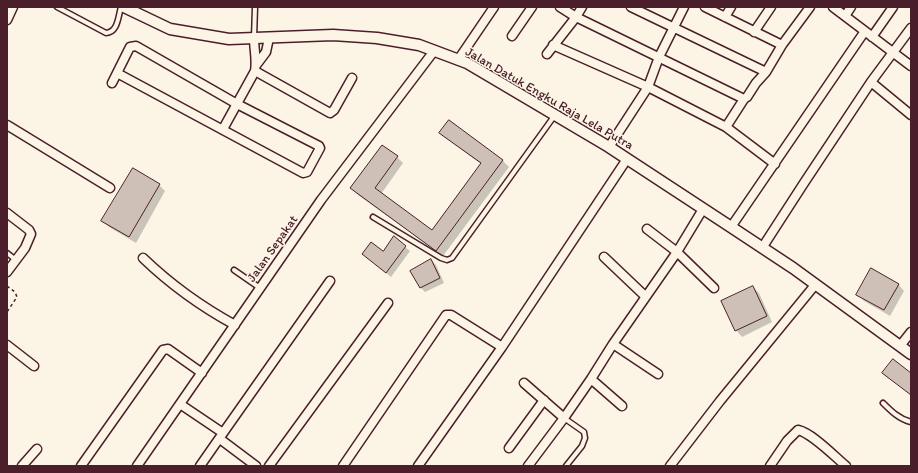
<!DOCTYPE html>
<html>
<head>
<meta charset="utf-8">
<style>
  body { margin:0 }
  #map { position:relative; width:918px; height:473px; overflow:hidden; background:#fcf5e5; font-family:Itim,sans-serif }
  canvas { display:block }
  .frame { position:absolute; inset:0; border:8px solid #4a1f2b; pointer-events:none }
</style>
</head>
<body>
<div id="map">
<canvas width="918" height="473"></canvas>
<div class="frame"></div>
</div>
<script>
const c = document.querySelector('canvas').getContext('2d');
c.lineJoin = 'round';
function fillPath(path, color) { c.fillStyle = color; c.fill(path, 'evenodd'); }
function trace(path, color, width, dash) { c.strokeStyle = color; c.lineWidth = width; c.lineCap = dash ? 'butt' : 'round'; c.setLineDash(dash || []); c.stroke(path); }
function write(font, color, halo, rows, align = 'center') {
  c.font = font + ' Itim,sans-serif'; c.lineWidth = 3; c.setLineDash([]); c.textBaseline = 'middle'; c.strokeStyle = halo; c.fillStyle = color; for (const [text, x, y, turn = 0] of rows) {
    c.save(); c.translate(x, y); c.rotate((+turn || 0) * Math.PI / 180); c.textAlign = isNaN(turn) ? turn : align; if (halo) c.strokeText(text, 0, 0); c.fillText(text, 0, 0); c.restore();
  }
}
fillPath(new Path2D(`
  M449,121L503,161L509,167L443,256L358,195L351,188L397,157L403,163L381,194L432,231L481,164L447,139L440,132Z
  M159,185L165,191L136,243L109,227L102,221Z
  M394,238L410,251L391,277L363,254L383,252Z
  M431,260L436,265L444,283L425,292L421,288L411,271Z
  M898,284L904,291L890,316L864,301L858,295Z
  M753,287L759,293L772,322L742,337L736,330Z`), '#0003');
const building = new Path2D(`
  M449,120L503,160L436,251L350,188L382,145L398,156L375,188L432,230L481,163L439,133Z
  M133,168L160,184L129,237L101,221Z
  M394,236L406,246L386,273L362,254L371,242L383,251Z
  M431,259L440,278L420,288L410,271Z
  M871,268L899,284L884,310L856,295Z
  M753,286L767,316L735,331L721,301Z
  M893,359L911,373V395L882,373Z`);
fillPath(building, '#cfc0b7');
trace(building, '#4a1f2b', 1);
const service = new Path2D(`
  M57,7L106,33C118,32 118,17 121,7
  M254,38L255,7
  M373,217L441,258L447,260L452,258L555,115
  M7,253L16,260
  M234,270L260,288
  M883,403C891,411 899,419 911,422
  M564,418L584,432L585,438L582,446L566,466`);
const minor = new Path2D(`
  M560,7L576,17L744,99L747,97L756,83L766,72L782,45L810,7
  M631,7L766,72
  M705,7L782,45
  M833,7L911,66
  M845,16L851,7
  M725,17L731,7
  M7,20L13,7
  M754,32L771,7
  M512,36L532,7
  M872,37L893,7
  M553,45L648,87L726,127L775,164
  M547,54L576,17L582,7
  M458,60L494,7
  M257,64L266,52L269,38
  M255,71L330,113L334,110L352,78
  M871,82L911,115
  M112,83L130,47L136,46L237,104L319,146L320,148L307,172L303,173L117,73
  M7,125L110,188
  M726,127L744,99
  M223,129L255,71C257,60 254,49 254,38
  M609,147L648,87L659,57L684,7
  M7,213L29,230L31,234L25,248L7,272
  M731,227L865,31
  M647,229L677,252L714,288
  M762,248L804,183L871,82L911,28
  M604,257L645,296
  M143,258C170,284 202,307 235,325
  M613,344L658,374
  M7,345L34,366
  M900,346L911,332
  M591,379L622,406
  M524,383L564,418
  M180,404L223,433L200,466
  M223,433L330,281
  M220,439L256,466
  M509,448L544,400
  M22,466L37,449
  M81,466L163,350L168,349L202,373
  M137,466L321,200L434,51
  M269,466L388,303
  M343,466L446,315H451L502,347
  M418,466L502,347L627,159
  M528,466L564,418L591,379L613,344L677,252L703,209
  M670,466L720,401L815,285
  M770,466L787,441L798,430C812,433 834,456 846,466`);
const tertiary = new Path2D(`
  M124,7L170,29L229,39L333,35L377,38L419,45L467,63L609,147L731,227L793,268L911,354`);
trace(service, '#4a1f2b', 7);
trace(minor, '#4a1f2b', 11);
trace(tertiary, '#4a1f2b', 13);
trace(new Path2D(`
  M7,286L15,292L17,297L7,312`), '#4a1f2b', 1.5, [3, 3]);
trace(service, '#fcf5e5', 4);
trace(minor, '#fcf5e5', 8);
trace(tertiary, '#fcf5e5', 10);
write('13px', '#4a1f2b', '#fcf5e5', [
  ["Jalan Datuk Engku Raja Lela Putra",549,99,30],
  ["Jalan Sepakat",273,249,-55]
]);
</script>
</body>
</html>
